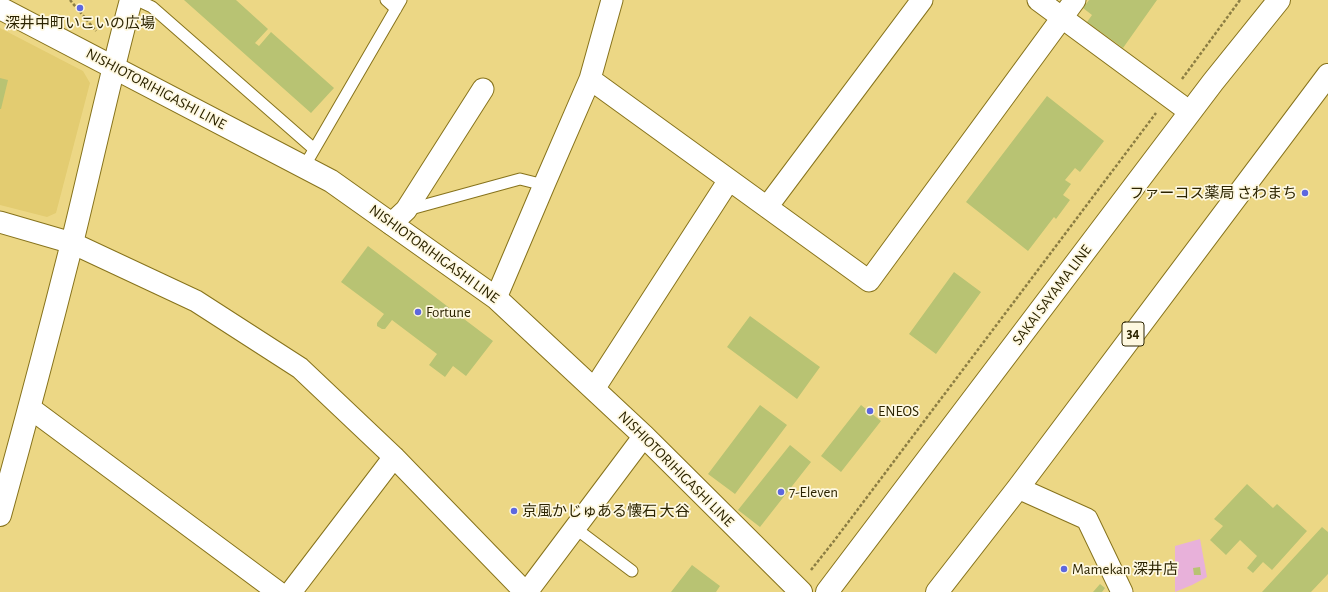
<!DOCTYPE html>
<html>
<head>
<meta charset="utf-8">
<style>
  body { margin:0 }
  canvas { display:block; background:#ecd785 }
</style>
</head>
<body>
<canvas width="1328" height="592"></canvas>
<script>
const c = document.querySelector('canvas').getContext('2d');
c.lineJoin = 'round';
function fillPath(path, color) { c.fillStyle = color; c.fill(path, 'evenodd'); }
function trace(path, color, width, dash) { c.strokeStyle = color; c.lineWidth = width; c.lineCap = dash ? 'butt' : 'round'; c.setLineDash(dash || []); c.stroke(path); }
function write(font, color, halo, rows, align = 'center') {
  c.font = font + ' "Alegreya Sans","Noto Sans JP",sans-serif'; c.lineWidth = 3.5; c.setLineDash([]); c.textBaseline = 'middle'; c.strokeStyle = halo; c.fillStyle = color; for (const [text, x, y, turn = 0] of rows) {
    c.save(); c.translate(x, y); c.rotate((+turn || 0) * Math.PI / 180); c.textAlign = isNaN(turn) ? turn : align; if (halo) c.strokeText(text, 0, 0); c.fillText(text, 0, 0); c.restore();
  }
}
fillPath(new Path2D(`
  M0,28L83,71L90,83L56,213L47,217L0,205Z`), '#e3cc71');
fillPath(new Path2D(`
  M1200,539L1207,577L1192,585L1175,592V546Z`), '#e8b1da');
fillPath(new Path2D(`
  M184,0H236L268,29L255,43L259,46L271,32L334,88L311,113Z
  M1089,0H1157L1123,48L1087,22L1092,15L1083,8Z
  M0,78L8,80L1,109H0Z
  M1047,96L1104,141L1080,172L1075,168L1065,180L1071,184L1063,195L1070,200L1056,219L1054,217L1028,251L966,202Z
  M368,246L493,341L466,376L453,366L445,377L429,365L437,354L392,320L385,329H382L377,326V323L384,314L341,282Z
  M954,272L981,292L936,354L909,334Z
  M750,316L820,367L797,399L727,347Z
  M760,405L787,425L735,494L708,474Z
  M861,405L881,421L841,472L821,456Z
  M790,445L811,462L760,527L738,510Z
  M1247,484L1273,508L1277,504L1307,531L1272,570L1263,562L1253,573L1247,568L1257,556L1240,540L1226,555L1210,540L1223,526L1214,519Z
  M1322,527L1328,532V574L1311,592H1262Z
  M692,565L720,586L716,592H671Z
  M1200,567L1201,575H1194L1193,568Z
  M1100,584L1105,588L1102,592H1093Z`), '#b8c373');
const service = new Path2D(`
  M137,0L152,7L314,149
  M386,0L396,9
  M304,167L401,0
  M407,210L520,179L544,185
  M575,528L632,571`);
const minor = new Path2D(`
  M1038,0L1190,112
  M590,79L869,281L1075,0
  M767,207L922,0
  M0,222L72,243L196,301L300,368L394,457L525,592
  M391,224L406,210L483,89
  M496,298L544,185L590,79L612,0
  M594,389L729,180
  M30,408L278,592
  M1018,488L1087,519L1122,592
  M291,592L394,457
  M527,592L644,436`);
const tertiary = new Path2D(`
  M0,515C25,425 49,334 72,243C92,162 109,81 131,0`);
const secondary = new Path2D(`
  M0,8L331,181L496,298L644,436L801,592`);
const primary = new Path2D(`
  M827,592L1213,82L1279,0
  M937,592L1018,488L1328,75`);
trace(service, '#87731c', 13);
trace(minor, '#87731c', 23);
trace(tertiary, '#87731c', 24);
trace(secondary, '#87731c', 24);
trace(primary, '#87731c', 24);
trace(new Path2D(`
  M70,0L96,31
  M1182,79L1240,0
  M811,570L834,541L1156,113`), '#8c7e43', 2.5, [3, 2]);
trace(service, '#fff', 11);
trace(minor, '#fff', 21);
trace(tertiary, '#fff', 22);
trace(secondary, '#fff', 22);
trace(primary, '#fff', 22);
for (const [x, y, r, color] of [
  [80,8,4,"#5d67df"],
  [1305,193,4,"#5d67df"],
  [418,312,4,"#5d67df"],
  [870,411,4,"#5d67df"],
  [781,492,4,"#5d67df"],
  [514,511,4,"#5d67df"],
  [1064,569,4,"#5d67df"]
]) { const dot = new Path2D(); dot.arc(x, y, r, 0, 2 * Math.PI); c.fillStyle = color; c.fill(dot); trace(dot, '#fef8e0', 1.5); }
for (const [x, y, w] of [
  [1133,334,22]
]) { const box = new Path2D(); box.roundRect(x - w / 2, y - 12, w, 24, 3); c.fillStyle = '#fef8e0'; c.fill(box); trace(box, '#2c2401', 1); }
write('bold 14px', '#2c2401', null, [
  ["34",1133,334]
]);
write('15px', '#2c2401', '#fef8e0', [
  ["深井中町いこいの広場",80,23,"center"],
  ["ファーコス薬局 さわまち",1297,193,"right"],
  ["Fortune",426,312],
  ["ENEOS",878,411],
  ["7-Eleven",789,492],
  ["京風かじゅある懐石 大谷",522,511],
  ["Mamekan 深井店",1072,569]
], 'left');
write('15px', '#2c2401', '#fef8e0', [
  ["NISHIOTORIHIGASHI LINE",156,89,28],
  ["NISHIOTORIHIGASHI LINE",434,254,36],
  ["SAKAI SAYAMA LINE",1052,295,-53],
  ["NISHIOTORIHIGASHI LINE",676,469,45]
]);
</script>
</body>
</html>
